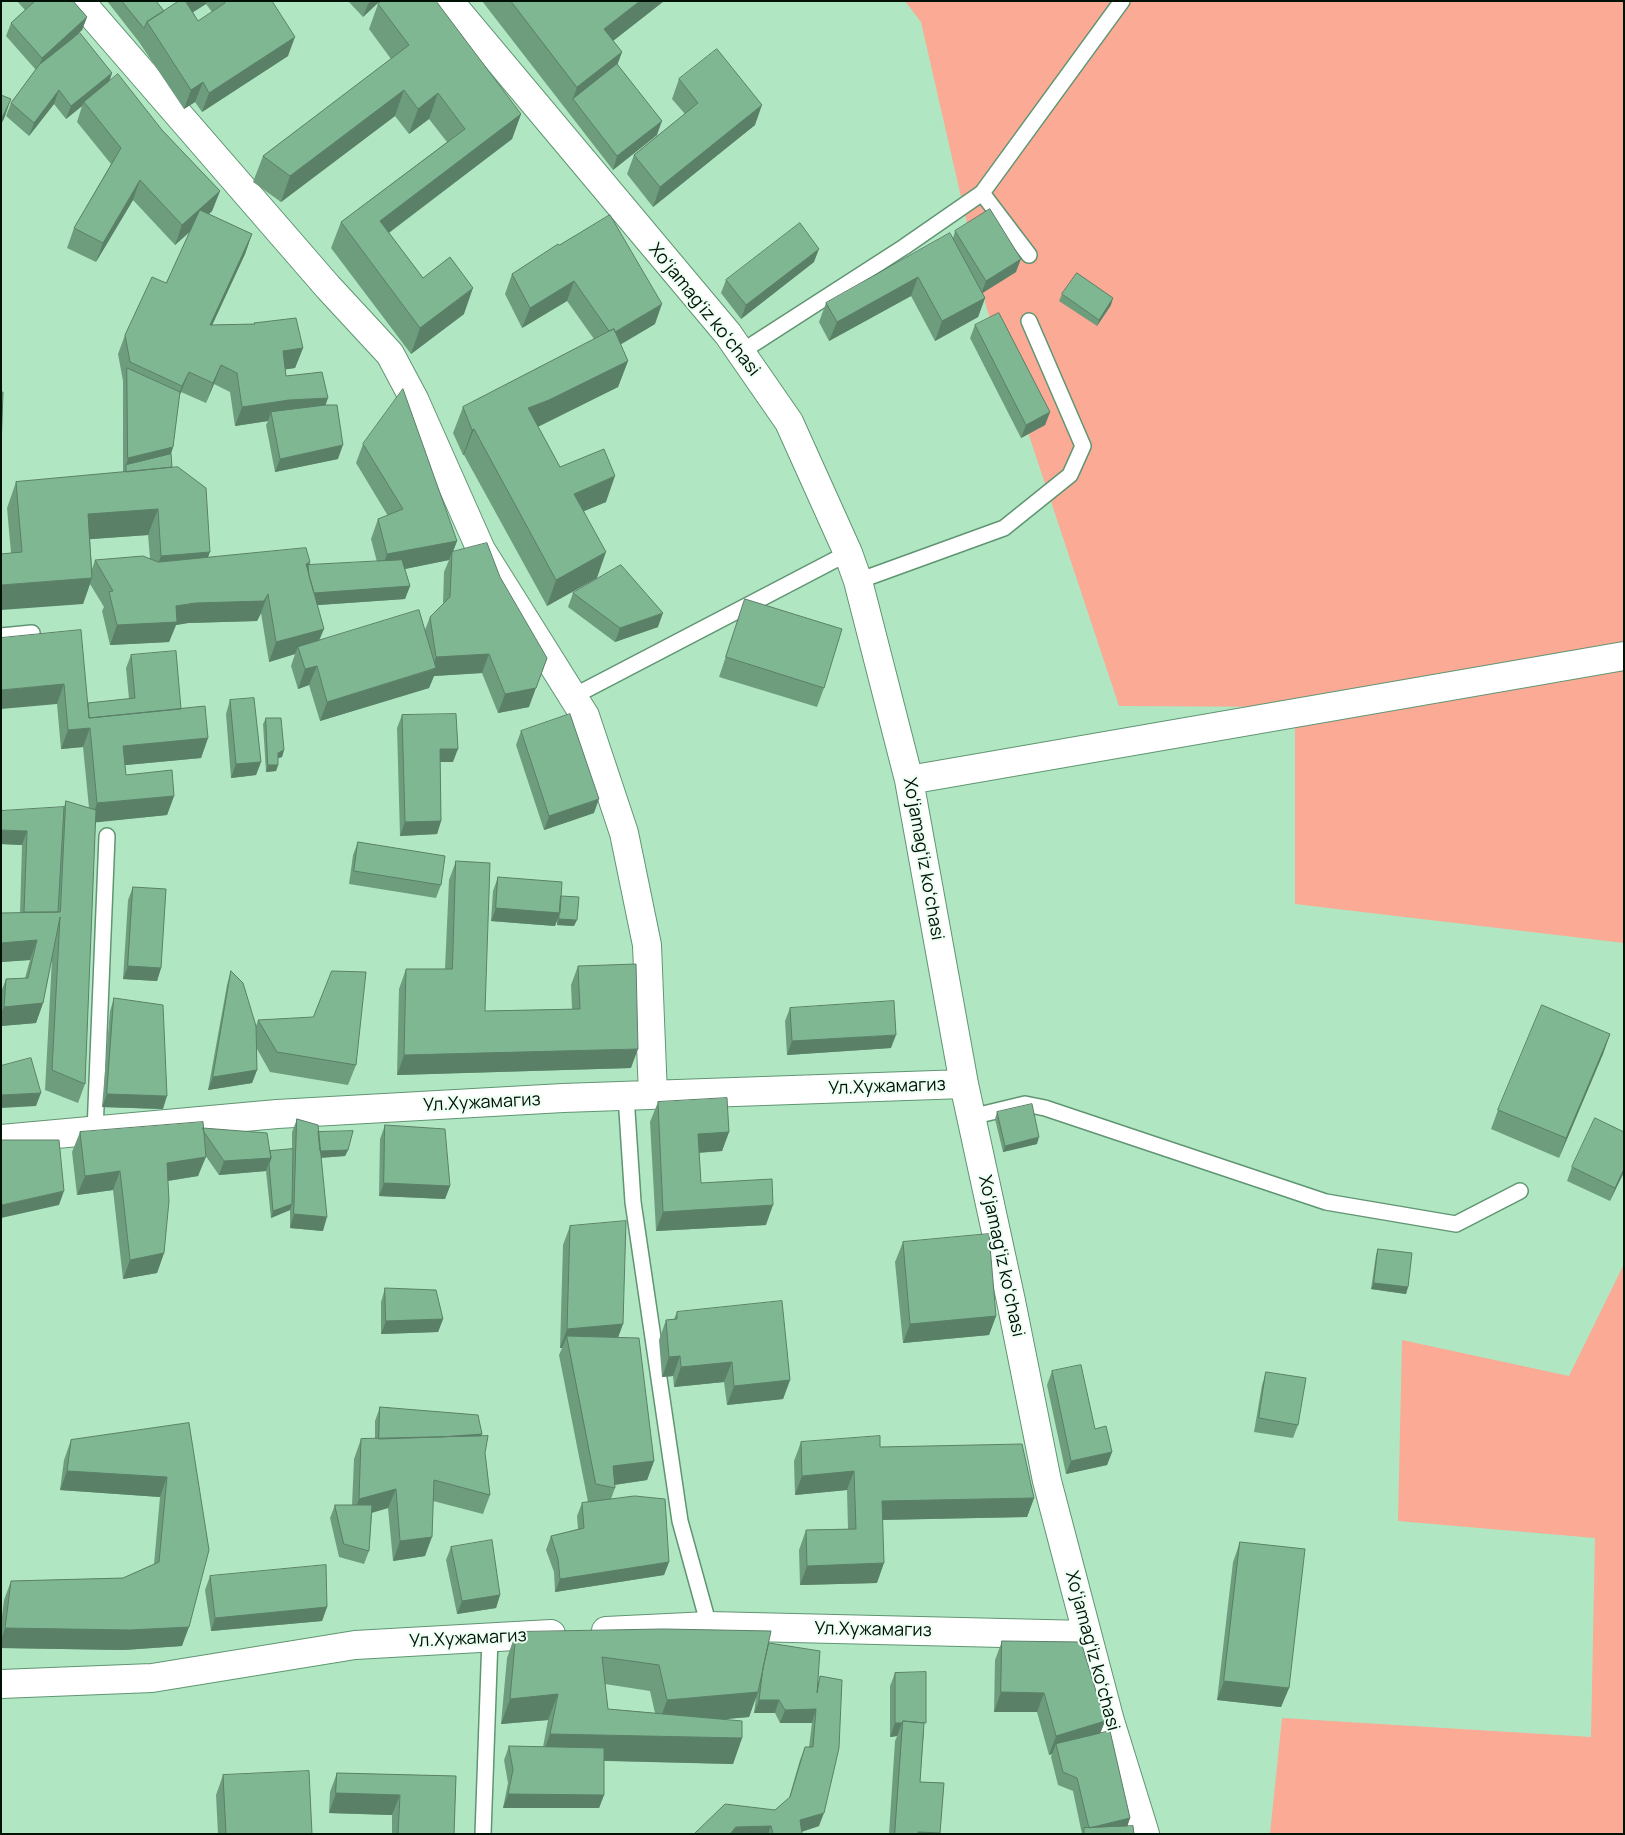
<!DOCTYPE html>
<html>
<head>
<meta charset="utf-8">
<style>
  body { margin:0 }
  #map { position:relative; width:1625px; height:1835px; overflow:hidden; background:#b0e7c2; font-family:Manrope,sans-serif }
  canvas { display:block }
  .frame { position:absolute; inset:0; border:2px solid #001206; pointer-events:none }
</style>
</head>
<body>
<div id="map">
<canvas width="1625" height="1835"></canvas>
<div class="frame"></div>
</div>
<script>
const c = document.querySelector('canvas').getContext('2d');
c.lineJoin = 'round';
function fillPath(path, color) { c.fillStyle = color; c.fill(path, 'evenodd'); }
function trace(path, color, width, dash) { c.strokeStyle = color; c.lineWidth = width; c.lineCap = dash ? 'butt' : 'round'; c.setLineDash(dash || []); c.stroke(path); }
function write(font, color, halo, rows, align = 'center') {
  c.font = font + ' Manrope,sans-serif'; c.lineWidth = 4; c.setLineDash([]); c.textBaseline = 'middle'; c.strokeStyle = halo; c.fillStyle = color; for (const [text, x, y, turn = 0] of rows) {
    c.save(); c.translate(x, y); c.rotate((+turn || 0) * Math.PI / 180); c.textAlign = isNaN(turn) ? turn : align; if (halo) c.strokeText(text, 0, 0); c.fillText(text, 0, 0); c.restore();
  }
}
fillPath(new Path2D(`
  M905,1H1624V943L1295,904V707L1119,706L986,306L921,22Z
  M1624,1264V1834H1270L1282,1718L1591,1737L1595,1538L1398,1521L1402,1340L1569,1376Z`), '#faaa95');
const lane = new Path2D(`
  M982,193L1029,255
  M741,352L904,247L982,193L1122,1
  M858,581L1004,528L1070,475L1083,446L1029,321
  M1,636L32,633
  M574,696L848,553
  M626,1096L633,1202L680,1521L709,1626
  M971,1117L1025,1104L1045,1108L1326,1202L1456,1224L1520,1191
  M95,1131L107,836
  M483,1834L490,1638`);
const street = new Path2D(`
  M80,1L328,287L390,354L414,399L481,550L585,716L624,833L647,945L653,1095
  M449,1L728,334L789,422L848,553L858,581L909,780L964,1084L1011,1301L1047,1481L1110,1721L1145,1834
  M909,780L1624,656
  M1,1139L277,1114L563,1098L964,1084
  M606,1631L709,1626L1087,1635
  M1,1684L152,1678L355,1645L551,1634`);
trace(lane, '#609572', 18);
trace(street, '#609572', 30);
trace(lane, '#fff', 15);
trace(street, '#fff', 28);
fillPath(new Path2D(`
  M17,1H73L87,17L82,30L74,37L112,73L109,82L162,130L220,191L212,211L209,214L252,234L245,254L212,325L254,324V323L303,348L295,368L285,369L286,376L326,405L338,459L275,472L266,425L268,421L235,426L230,392L214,384L206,403L181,392L179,396L173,447L171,454L172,467L208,557L310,562L309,565L377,562L371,539L378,519L388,516L356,463L363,444L457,541L453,552L529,707L498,713L482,673L434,676L429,688L320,721L309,685L298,689L291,666L295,654L269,662L261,613L257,621L188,623L176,625L169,642L110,645L102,611L104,607L90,584L83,604L11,553L7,508L16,482L123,472V381L118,354L125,335L166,283L191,231L175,245L133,200L96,262L67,248L74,228L111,164L77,122L82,106L66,119L54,104L29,136L6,116L11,103L36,70L6,36L11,23L25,10ZM148,535L150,558L95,560L92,569L90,539ZM449,560L444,572L443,604L430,617L425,630L319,640L317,605L405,599L410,586L405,569Z
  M107,1H156L164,11L179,1H272L288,56L202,112L195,102L184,109L139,42ZM206,4L212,12L198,21L193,12Z
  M348,1H380L363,17Z
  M482,1H664L613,41L622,52L617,64L657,135L613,170Z
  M378,4L521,114L512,139L389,233L423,278L464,314L411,354L331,248L341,222L447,142L429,119L409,134L395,116L281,202L253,182L263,156L391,59L369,29Z
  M679,79L755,125L653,207L627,174L634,155L685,114L672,99Z
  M955,231L1016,272L982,293L985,298L978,317L935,341L911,296L829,341L819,322L826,303L953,238Z
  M559,245L655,324L620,345L628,361L618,387L538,427L560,467L606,502L584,511L597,578L547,606L464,455H463L453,433L463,407L594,339L567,301L522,328L505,294L512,274Z
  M814,262L741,319L721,293L726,280Z
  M1062,294L1111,305L1097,326L1059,301Z
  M975,325L1050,412L1045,425L1021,438L970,338Z
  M573,593L658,627L615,642L568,607Z
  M745,599L824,688L817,707L719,677Z
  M1,638L88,703L129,699L126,668L131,655L181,709L208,738L201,758L125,765L126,775L174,796L167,815L95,822L85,1084L78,1103L45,1090L52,959L43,1003L36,1023L1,1026V992L6,979L25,978L30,960L1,962V913H20L22,845L1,844L64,807L66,801L89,808L83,747L61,749L57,704Z
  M230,700L261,762L256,775L231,778L226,714Z
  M402,715L453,762H440L441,821L437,834L400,836L397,728Z
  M266,718L284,750L282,757L278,758V765L276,771L266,772L263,724Z
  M521,731L594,813L544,830L516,745Z
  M358,842L441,885L436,898L349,884L353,855Z
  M456,861L485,1011L572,1009L571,985L578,966L631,1068L397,1075L399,989L406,969H445L449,880Z
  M498,877L561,896L574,926L557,925V920L555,926L491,921L493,891Z
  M133,887L161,968L157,981L123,979L128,900Z
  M231,971L256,1026L258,1020L356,1065L348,1085L270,1072L257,1049V1070L252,1083L208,1090L227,985Z
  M114,998L163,1109L102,1107L110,1011Z
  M790,1008L891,1048L787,1055L785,1021Z
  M1610,1034L1603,1054L1559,1158L1491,1129L1498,1110Z
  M658,1102L729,1132L722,1151L699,1153L701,1183L766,1225L656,1231L650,1122Z
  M997,1112L1037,1144L1003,1152L995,1119Z
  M297,1119L348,1150L345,1156L321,1158L323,1231L290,1228V1209V1210L271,1218L266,1171L219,1175L205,1155L198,1176L168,1181L164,1253L157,1273L123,1279L113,1190L77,1195L72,1152L80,1132L203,1128L270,1151L292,1149V1132Z
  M385,1125L450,1186L445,1199L379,1196L380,1139Z
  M1572,1167L1624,1172L1610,1201L1567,1181Z
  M570,1226L623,1324L618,1337L654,1461L647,1480L615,1485V1488L611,1499L669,1562L664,1575L555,1592L554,1572L546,1550L551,1536L578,1529L577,1516L582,1503L588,1502L559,1355L562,1348H560L563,1245Z
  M903,1242L996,1316L989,1335L903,1343L895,1262Z
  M1378,1249L1408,1287L1406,1294L1371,1289L1376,1255Z
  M385,1288L443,1319L438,1332L381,1334V1302Z
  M677,1312L790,1380L783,1399L727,1405L724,1382L674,1387L673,1376L662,1377L659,1340L666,1320L674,1319Z
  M1052,1371L1112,1452L1107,1465L1066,1474L1047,1385Z
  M1266,1372L1298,1425L1293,1438L1254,1432L1262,1385Z
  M380,1407L482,1434L481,1436L485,1453L490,1495L483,1514L433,1501L425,1556L393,1561L388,1508L372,1513L369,1551L364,1564L339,1557L330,1518L335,1505H352L354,1459L361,1439H375V1421Z
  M189,1423L182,1646L123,1650L1,1648V1624L4,1600L11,1581L123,1578L154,1564L160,1497L60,1490L64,1460L71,1440Z
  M801,1442L880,1447L1034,1498L1027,1517L882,1520L877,1583L800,1585L799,1550L806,1530L848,1529L847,1490L795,1495L794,1461Z
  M1240,1542L1289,1688L1281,1707L1217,1700L1233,1562Z
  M451,1547L500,1595L496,1608L457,1614L446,1560Z
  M210,1576L327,1607L322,1621L211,1631L205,1590Z
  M516,1632L769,1643L818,1682L820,1676L819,1826L801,1832L802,1834H694L775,1810L789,1798L800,1760L805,1747H809L812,1723H780L775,1713H754L756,1697L749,1717L726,1719L742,1738L733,1764L604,1761V1795L599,1808H503L508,1783L504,1760L509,1746L543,1747L548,1720L501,1724L507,1658ZM605,1684L650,1691L655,1713L608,1709Z
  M1002,1641L1105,1721L1100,1734L1130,1818L1127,1827L1134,1834H1082L1073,1791L1058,1785L1051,1757L1052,1754L1049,1755L1037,1712H994L995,1660Z
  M895,1673L924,1730L920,1782L944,1783L940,1834H889L895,1741L897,1736L890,1737V1686Z
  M337,1773L456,1776L454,1834H392V1815L329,1813L330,1792Z
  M223,1775L312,1834H218L216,1795Z`), '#6e9d7e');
fillPath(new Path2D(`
  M187,1H207L206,4L179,21Z
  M371,1H380L363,17L368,4Z
  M640,1H664L595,55L604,29Z
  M87,17L82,30L37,71L42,58Z
  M295,37L288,56L202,112L209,93Z
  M622,52L613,77L573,99L577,87Z
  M112,73L107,87L84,102L82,106L66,119L71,106Z
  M203,82L195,102L184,109L191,90Z
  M59,90L54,104L29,136L34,123Z
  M404,90L395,116L281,202L290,176Z
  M438,93L429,119L409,134L418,109Z
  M11,99L4,119L1,124V120Z
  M762,105L755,125L653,207L660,187Z
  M521,114L512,139L371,246L380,221Z
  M662,121L657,135L613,170L617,156Z
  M140,180L133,200L96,262L103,243Z
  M220,191L212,211L175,245L182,225Z
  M252,234L245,254L203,345L210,325Z
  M819,249L814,262L741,319L746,305Z
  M1021,259L1016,272L981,294L986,281Z
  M918,277L911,296L829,341L837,322Z
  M574,281L567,301L522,328L530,308Z
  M473,288L464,314L411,354L420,328Z
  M985,298L978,317L935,341L942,321Z
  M1113,298L1111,305L1097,326L1099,320Z
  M662,304L655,324L604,354L611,335Z
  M303,348L295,368L275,371L283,351Z
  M628,361L618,387L539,426L518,434L528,408Z
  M221,365L214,384L206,403L213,383Z
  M189,372L181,392L175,405L182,386Z
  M328,398L321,418L271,412L268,421L235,426L242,407L289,400Z
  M1050,412L1045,425L1021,438L1026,425Z
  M474,429L464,455H463L472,430Z
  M343,445L338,459L275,472L280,459Z
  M173,447L169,460L126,465L128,458Z
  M615,476L606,502L565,519L574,494Z
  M158,509L148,535L79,540L88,514Z
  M457,541L451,556L452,552L449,560L380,574L387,554Z
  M210,552L201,577L151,581L161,556Z
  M606,552L597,578L547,606L556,580Z
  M310,562L303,582L306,564Z
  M92,578L83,604L1,610V585Z
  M410,586L405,599L305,606L310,593Z
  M268,594L261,613L257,621L188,623L176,625L169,642L110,645L117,625L176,606Z
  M663,613L658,627L615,642L620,628Z
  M324,629L316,648L298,647L295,654L269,662L276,642Z
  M489,654L482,673L434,676L429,688L320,721L327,702L432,670L436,657Z
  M547,658L529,707L498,713L505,694Z
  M317,666L309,685L298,689L305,669Z
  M64,684L57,704L1,709V690Z
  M90,728L83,747L61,749L68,730Z
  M208,738L201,758L116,766L123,746Z
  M440,749H458L453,762H435Z
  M284,750L282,757L275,759L278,753Z
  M261,762L256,775L231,778L236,764Z
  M268,765H278L276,771L266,772Z
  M174,796L167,815L90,823L97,803Z
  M599,799L594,813L544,830L549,816Z
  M441,821L437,834L400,836L405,822Z
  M1,830L27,831L22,845L1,844Z
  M496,908L560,913L555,926L491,921Z
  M559,919L577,920L574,926L557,925Z
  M37,940L30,960L1,962V943Z
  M128,966L161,968L157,981L123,979Z
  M43,1003L36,1023L1,1026V1013L4,1007Z
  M1610,1034L1603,1054L1559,1158L1566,1138Z
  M896,1035L891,1048L787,1055L792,1041Z
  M638,1049L631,1068L397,1075L404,1055Z
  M257,1070L252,1083L208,1090L213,1077Z
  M41,1093L36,1106L1,1108V1095Z
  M107,1094L167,1096L163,1109L102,1107Z
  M729,1132L722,1151L691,1153L698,1134Z
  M1039,1137L1037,1144L1003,1152L1005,1146Z
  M348,1150L345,1156L316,1158L318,1151Z
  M206,1157L198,1176L160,1182L167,1163Z
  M271,1158L266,1171L219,1175L224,1161Z
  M1624,1169V1172L1610,1201L1615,1188Z
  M120,1171L113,1190L77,1195L85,1176Z
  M384,1183L450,1186L445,1199L379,1196Z
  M64,1191L59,1205L1,1218L2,1205Z
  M292,1204L290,1210L271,1218L273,1211Z
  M773,1205L766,1225L656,1231L663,1212Z
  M294,1214L327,1217L323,1231L290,1228Z
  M164,1253L157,1273L123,1279L130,1260Z
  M1374,1283L1408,1287L1406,1294L1371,1289Z
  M996,1316L989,1335L903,1343L910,1324Z
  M443,1319L438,1332L381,1334L386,1321Z
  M623,1324L616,1343L567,1336L562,1348H560L567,1329Z
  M680,1356L673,1376L662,1377L669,1357Z
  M732,1362L724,1382L674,1387L681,1367Z
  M790,1380L783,1399L727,1405L734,1386Z
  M482,1434L477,1447L379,1442Z
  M1112,1452L1107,1465L1066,1474L1071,1461Z
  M654,1461L647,1480L606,1486L613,1466Z
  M67,1471L167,1477L160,1497L60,1490Z
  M854,1471L847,1490L795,1495L802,1476Z
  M396,1489L388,1508L352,1518L359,1499Z
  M1034,1498L1027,1517L875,1520L882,1501Z
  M432,1537L425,1556L393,1561L400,1541Z
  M669,1562L664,1575L555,1592L560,1579Z
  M884,1563L877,1583L800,1585L807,1566Z
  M500,1595L496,1608L457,1614L462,1601Z
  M327,1607L322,1621L211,1631L215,1618Z
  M189,1627L182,1646L123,1650L1,1648V1640L5,1628Z
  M1224,1681L1289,1688L1281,1707L1217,1700Z
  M758,1692L749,1717L658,1725L667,1700Z
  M1001,1692L1044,1693L1037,1712H994Z
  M558,1694L548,1720L501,1724L510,1699Z
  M759,1700H779L775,1713H754Z
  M816,1709L812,1723H780L785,1710Z
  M1105,1721L1097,1741L1056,1744L1052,1754L1049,1755L1056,1736Z
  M895,1723H902L897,1736L890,1737Z
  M550,1734L742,1738L733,1764L541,1759Z
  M336,1793L400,1795L392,1815L329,1813Z
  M508,1794L604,1795L599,1808H503Z
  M824,1813L819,1826L795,1834L800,1820Z
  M1130,1818L1125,1832L1086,1834L1089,1828Z
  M771,1826L768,1834H730L736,1827Z
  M918,1832L940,1833V1834H918Z`), '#5a8067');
const building = new Path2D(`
  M34,1H73L87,17L42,58L11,23L34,2Z
  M122,1H156L164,11L147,22L144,28Z
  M179,1H187L186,2L198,21L225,3L224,1H272L295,37L209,93L203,82L191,90L147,22Z
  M382,1H436L521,114L380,221L423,278L450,257L473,288L420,328L341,222L465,129L438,93L418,109L404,90L290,176L263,156L409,45L378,4Z
  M511,1H640L604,29L622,52L577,87Z
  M80,33L112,73L71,106L59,90L34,123L11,103L39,65Z
  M717,49L762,105L660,187L634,155L698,103L679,79Z
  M617,64L662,121L617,156L573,99Z
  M118,74L162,130L220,191L182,225L140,180L103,243L74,228L121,148L84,102Z
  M1,95L11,99L1,120Z
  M990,209L1021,259L986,281L955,231Z
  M200,210L252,234L210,325L255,324L254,323L296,318L303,348L283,351L286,376L322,372L328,398L289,400L242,407L237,373L221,365L213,383L189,372L182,386L130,362L125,335L152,277L166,283Z
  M610,215L662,304L615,332L614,329L609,331L574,281L530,308L512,274L558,244L559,245Z
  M800,223L819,249L746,305L726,280Z
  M950,233L985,298L942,321L918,277L837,322L826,303Z
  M1077,273L1113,298L1099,320L1062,294Z
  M999,313L1050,412L1026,425L975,325Z
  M614,329L628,361L549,400L528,408L560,467L604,449L615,476L574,494L606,552L556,580L474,429L472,430L463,407Z
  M127,368L180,392L173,447L128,458Z
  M403,389L457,541L387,554L378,519L403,509L363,444Z
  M1,392H3L1,448Z
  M326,405H337L343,445L280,459L271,412Z
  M171,454L172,467L126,472V465Z
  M178,467L206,488L210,552L161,556L158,509L88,514L92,578L1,585V554L22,552L16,482Z
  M487,543L500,577L547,658L536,688L505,694L489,654L436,657L430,617L450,597L452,552Z
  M306,548L310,562L306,564L324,629L276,642L268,594L264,601L195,603L176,606L177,622L117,625L109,592L113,591L95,560L143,556L158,562Z
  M402,560L410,586L314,593L309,576L308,565Z
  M621,565L663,613L620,628L573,593Z
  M745,599L842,629L824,688L726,657Z
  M419,610L436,668L327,702L317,666L305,669L298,647Z
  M81,630L89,718L205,706L208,738L123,746L126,775L172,770L174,796L97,803L90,728L68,730L64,684L1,690V638Z
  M176,651L181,709L89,718L88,703L135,698L131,655Z
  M254,698L261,762L236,764L230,700Z
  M456,714L458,749H440L441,821L405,822L402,715Z
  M570,714L599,799L549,816L521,731Z
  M266,718H281L284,750L278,753V765H268Z
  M66,801L96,810L85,1084L52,1070L60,917L43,1003L4,1007L6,979L28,978L37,940L1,943V913L60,912Z
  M64,807L58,912H24L27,831L1,830V811Z
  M358,842L445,856L441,885L354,871Z
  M456,861L490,863L485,1011L580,1009L578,966L636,964L638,1049L404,1055L406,969H452Z
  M498,877L562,882L560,913L496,908Z
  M133,887L166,889L161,968L128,966Z
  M561,896L579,897L577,920L559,919Z
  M231,971L243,983L256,1026L257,1070L213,1077Z
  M332,971L366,972L356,1065L277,1052L258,1020L313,1017Z
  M114,998L163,1005L167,1096L107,1094Z
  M894,1001L896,1035L792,1041L790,1008Z
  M1542,1005L1610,1034L1566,1138L1498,1110Z
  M31,1058L41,1093L1,1095V1066Z
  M727,1098L729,1132L698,1134L701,1183L772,1179L773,1205L663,1212L658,1102Z
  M1032,1104L1039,1137L1005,1146L997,1112Z
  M1595,1118L1624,1132V1169L1615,1188L1572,1167Z
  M297,1119L318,1125L327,1217L294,1214Z
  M203,1122L206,1157L167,1163L169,1201L164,1253L130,1260L120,1171L85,1176L80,1132Z
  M385,1125L445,1129L450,1186L384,1183Z
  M203,1128L267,1133L271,1158L224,1161L204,1132Z
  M353,1131L348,1150L320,1151L318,1132Z
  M1,1140H59L64,1191L2,1205L1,1202Z
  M293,1149L292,1204L273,1211L269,1164L271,1158L270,1151Z
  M626,1221L623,1324L567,1329L570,1226Z
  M989,1234L996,1316L910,1324L903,1242Z
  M1378,1249L1412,1253L1408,1287L1374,1283Z
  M385,1288L436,1290L443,1319L386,1321Z
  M782,1301L790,1380L734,1386L732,1362L681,1367L680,1356L669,1357L666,1320L677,1319V1312Z
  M567,1336L639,1338L654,1461L613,1466L615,1488L596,1484Z
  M1081,1365L1095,1429L1106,1426L1112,1452L1071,1461L1052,1371Z
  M1266,1372L1306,1378L1298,1425L1259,1418Z
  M380,1407L478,1415L482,1434L441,1437L379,1439Z
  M189,1423L209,1550L189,1627L130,1630L5,1628L11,1581L123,1578L159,1562L167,1477L67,1471L71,1440Z
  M488,1436L485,1453L490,1495L434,1480L432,1537L400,1541L396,1489L359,1499L361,1439Z
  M880,1436V1447L1022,1444L1034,1498L882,1501L884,1563L807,1566L806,1530L856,1529L854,1471L802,1476L801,1442Z
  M635,1496L665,1499L669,1562L560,1579L558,1559L551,1536L584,1528L582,1503Z
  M335,1505H372L369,1551L344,1544Z
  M492,1540L500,1595L462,1601L451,1547Z
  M1240,1542L1305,1549L1289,1688L1224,1681Z
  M326,1565L327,1607L215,1618L210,1576Z
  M664,1629L771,1631L758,1692L667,1700L659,1665L602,1657L608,1709L742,1721V1738L550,1734L558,1694L510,1699L516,1632Z
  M1002,1641L1081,1642L1105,1721L1056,1736L1044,1693L1001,1692Z
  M769,1643L820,1651L817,1693L820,1676L842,1680L839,1748L824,1813L800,1820L802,1834H773L771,1826L736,1827L730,1834H694L725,1804L775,1810L790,1797L805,1747H813L816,1709L785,1710L779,1700H759L763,1668Z
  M926,1672V1723L903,1721L902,1723H895V1673Z
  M903,1721L924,1723L920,1782L944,1783L940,1833L918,1832L919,1834H895Z
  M1110,1731L1130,1818L1089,1828L1077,1778L1063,1772L1056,1744Z
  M509,1746L604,1748V1795L508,1794L513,1770Z
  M309,1771L312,1834H226L223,1775Z
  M337,1773L456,1776L454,1834H398L400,1795L336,1793Z
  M1133,1826L1134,1834H1084V1828Z`);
fillPath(building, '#80b793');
trace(building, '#5a8067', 1);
write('18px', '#001206', '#edfef2', [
  ["Xoʻjamagʻiz koʻchasi",704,310,51],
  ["Xoʻjamagʻiz koʻchasi",923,859,80],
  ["Ул.Хужамагиз",887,1087,-2],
  ["Ул.Хужамагиз",482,1103,-3],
  ["Xoʻjamagʻiz koʻchasi",1001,1256,78],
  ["Ул.Хужамагиз",873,1630,1],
  ["Ул.Хужамагиз",468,1639,-3],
  ["Xoʻjamagʻiz koʻchasi",1092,1651,75]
]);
</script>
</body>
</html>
